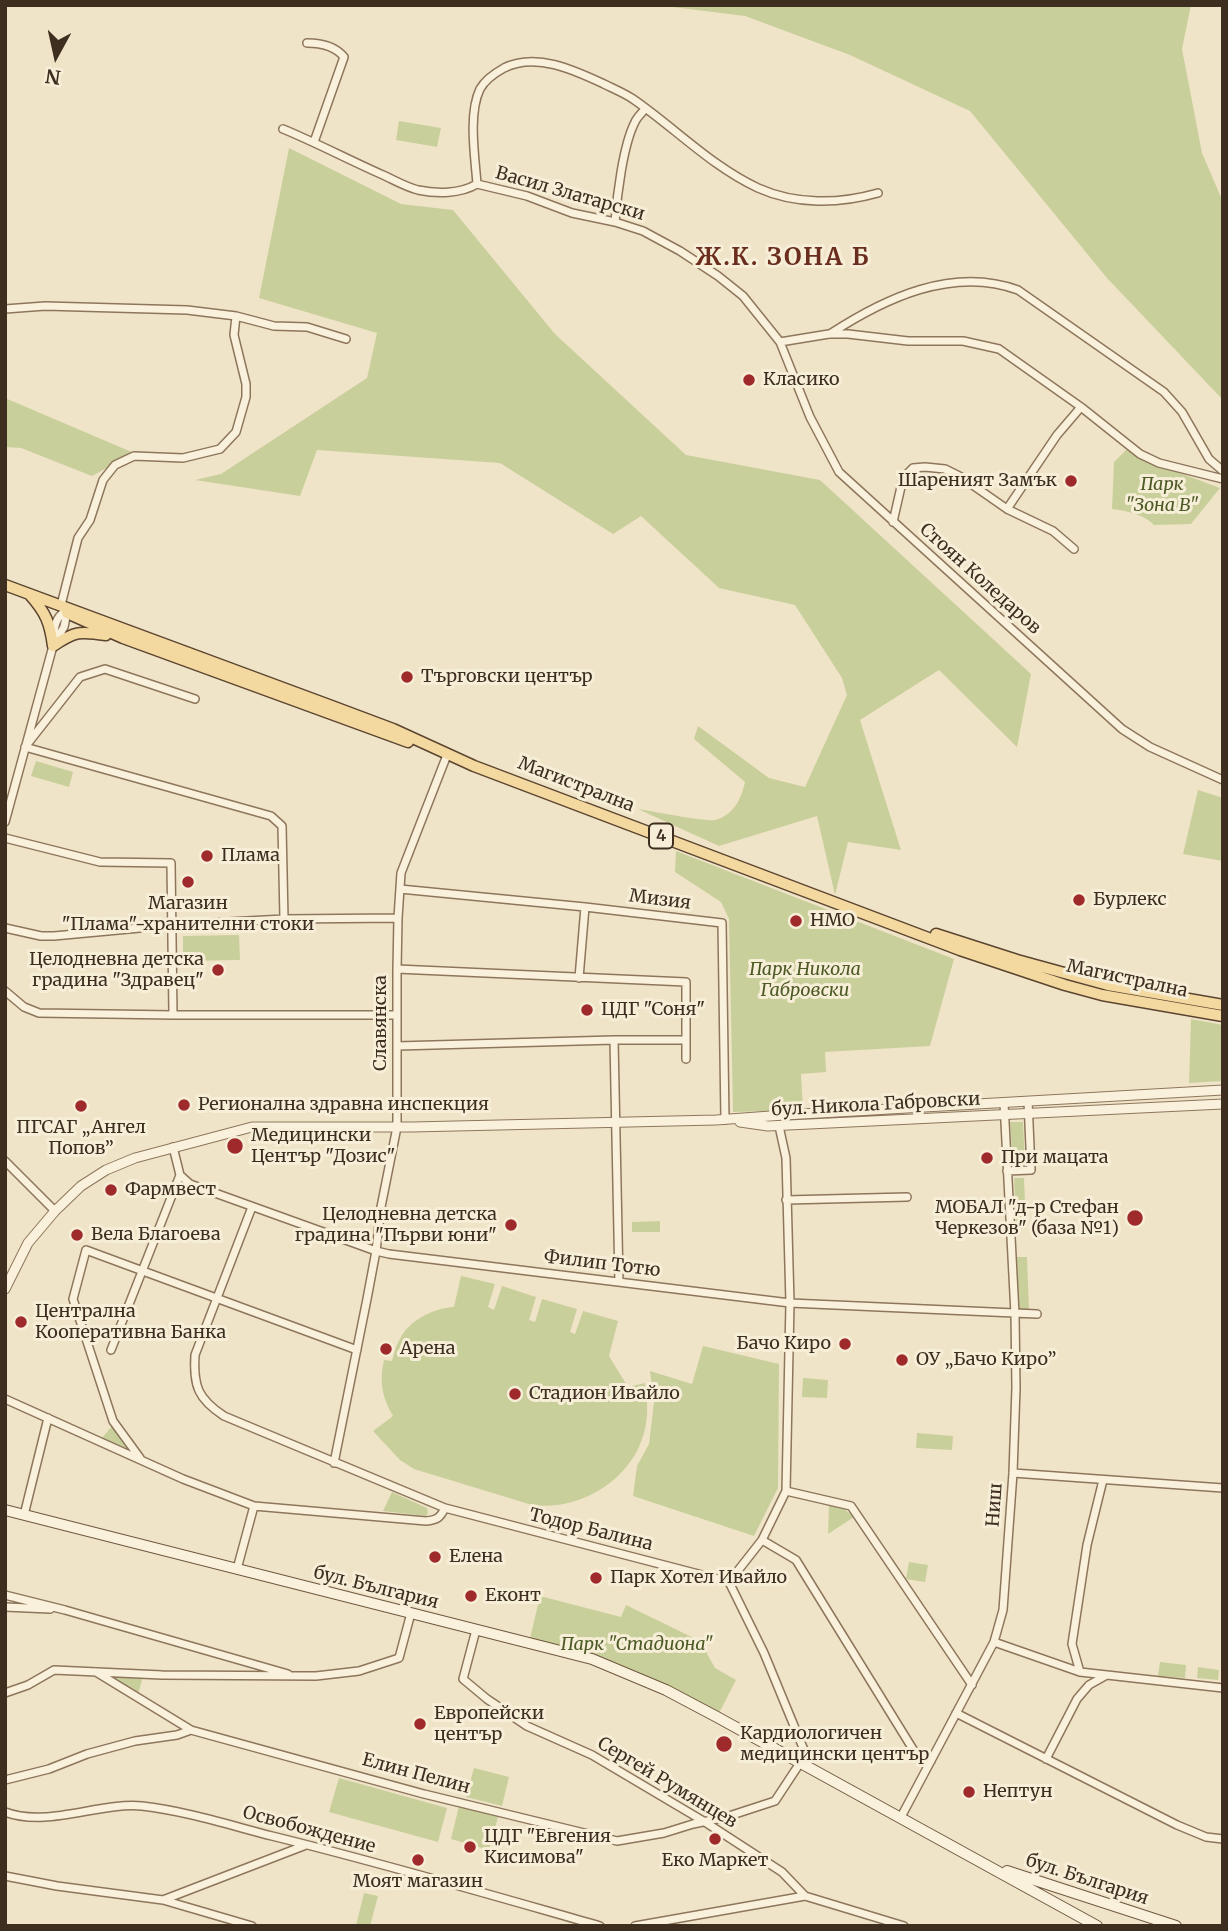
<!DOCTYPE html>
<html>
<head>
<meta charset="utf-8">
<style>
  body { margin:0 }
  #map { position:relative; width:1228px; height:1931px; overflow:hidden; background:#f0e4c8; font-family:Merriweather,serif }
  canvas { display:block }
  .frame { position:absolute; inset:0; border:7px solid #3d2e20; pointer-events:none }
  .north { position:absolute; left:21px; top:21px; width:70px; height:70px; -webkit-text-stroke:5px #f7eed8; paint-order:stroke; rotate:188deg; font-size:19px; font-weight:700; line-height:28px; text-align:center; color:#3d2e20 }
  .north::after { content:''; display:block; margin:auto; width:24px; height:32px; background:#3d2e20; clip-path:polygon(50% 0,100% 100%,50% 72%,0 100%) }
</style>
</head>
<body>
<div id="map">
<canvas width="1228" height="1931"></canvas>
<div class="frame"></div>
<div class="north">N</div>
</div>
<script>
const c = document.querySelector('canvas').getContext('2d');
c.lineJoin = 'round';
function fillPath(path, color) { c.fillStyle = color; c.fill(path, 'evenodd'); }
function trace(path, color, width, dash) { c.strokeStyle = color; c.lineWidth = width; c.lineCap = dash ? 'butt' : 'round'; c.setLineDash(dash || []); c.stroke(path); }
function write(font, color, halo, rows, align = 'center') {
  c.font = font + ' Merriweather,serif'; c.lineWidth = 6; c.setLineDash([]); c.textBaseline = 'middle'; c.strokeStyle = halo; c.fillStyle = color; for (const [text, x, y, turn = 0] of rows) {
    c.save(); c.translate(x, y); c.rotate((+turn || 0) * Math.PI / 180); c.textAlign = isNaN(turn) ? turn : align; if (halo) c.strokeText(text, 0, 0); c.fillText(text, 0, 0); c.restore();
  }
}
fillPath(new Path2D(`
  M656,5H1191L1182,49L1202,153L1223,202V400L1107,278L970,111L850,55L745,16Z
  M399,121L441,128L437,147L396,140Z
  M289,148L401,204L453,210L555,334L686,455L820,480L1031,674L1017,747L939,670L860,720L901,850L848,842L835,895L817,816L719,846L638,809C651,811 706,822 715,820C734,815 741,799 745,782L694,739L698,726L769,778L805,787L847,695L842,678L795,605L719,588L641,516L613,534L500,463L317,450L300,496L195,480L221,474L367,378L377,333L259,298Z
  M5,398L134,453L92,476L21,448L5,447Z
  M1128,448L1150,462L1220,488L1191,524L1154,525C1144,514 1126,511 1112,509L1114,462Z
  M36,761L73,772L69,787L31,776Z
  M1198,790L1223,798V861L1183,854Z
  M676,851L954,959L930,1046L825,1052L826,1072L801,1074L803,1110L733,1112L729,919L721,902L675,872Z
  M239,935L240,960L183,961V936Z
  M1191,1019L1223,1025V1081L1189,1083Z
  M1010,1122H1023L1025,1164L1013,1165Z
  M1014,1178H1024L1026,1229H1016Z
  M660,1221V1232H632V1222Z
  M1017,1257H1027L1029,1310H1019Z
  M461,1276L495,1284L488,1307L494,1310L502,1286L536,1297L529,1320L535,1322L542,1299L577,1309L570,1332L575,1334L583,1311L618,1321L609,1356L628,1387L645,1383C648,1403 649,1423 641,1442C625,1484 576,1511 532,1505L414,1469L400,1460L373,1431L393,1416C382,1398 379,1381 384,1360L392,1361C394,1354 396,1345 400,1339C409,1320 434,1308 454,1307Z
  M703,1346L779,1364L778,1488L754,1536L633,1496L637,1466L649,1444L654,1402L650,1371L692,1384Z
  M803,1378L828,1380L827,1398L802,1397Z
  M113,1425L128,1449L102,1438Z
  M917,1433L953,1436L952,1450L916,1448Z
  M392,1492L427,1508L428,1513L426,1516L383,1511Z
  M829,1504L842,1507L854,1517L828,1534Z
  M909,1562L928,1565L925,1582L906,1579Z
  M540,1596L621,1617L626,1605L700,1641L715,1668L736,1680L717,1717L592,1659L529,1643Z
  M1160,1662L1186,1665L1185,1678L1158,1676Z
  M1198,1667L1219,1670L1218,1680L1197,1678Z
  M102,1674L143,1676L138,1695Z
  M474,1768L509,1777L502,1806L466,1797Z
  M339,1778L447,1808L438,1842L329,1812Z
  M459,1806L498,1817L489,1850L451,1839Z
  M364,1893L378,1896L370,1926H356Z`), '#c9cf9b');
const minor = new Path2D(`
  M307,43C321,43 335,46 344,57L314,142
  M283,129C317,143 349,160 383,175C394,180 406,187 418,190C437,194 460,194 477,184L527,196L572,213L615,222L643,231L680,251L718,276L743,296L780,342L810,417L839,472L1122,729L1150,747L1223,780
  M477,184C475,157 468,114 480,89C485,80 495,73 504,68C536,52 574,70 604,84C614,89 624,93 633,99C675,128 711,166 758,188C796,205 839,204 878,193
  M615,222C617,196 623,145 635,122C637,117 642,113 645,109
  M5,309L45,306L187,310L236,316L274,326L307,327L346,339
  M830,334C885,298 953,266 1018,290L1164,392L1182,412L1209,459L1223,471
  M780,342L829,334H848L908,341H963L999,349L1081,407L1140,454L1159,463L1223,479
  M1007,509L1057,435L1081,407
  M893,522L903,478L913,468L925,467L945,469L961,477L1007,509L1053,531L1074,549
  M61,605L78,538L90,520L103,480L115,465L134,456L183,458L220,449L236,432L246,397V384L234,335L236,316
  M55,642L64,627L67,612
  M195,699L105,669L80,677L25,747L271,816L282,826L284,919
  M5,822L53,646C54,631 53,618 67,610
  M5,838L100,862L171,863L173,1015
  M400,889L585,907L722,923L725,1120
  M5,928L41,936H54L172,925L284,919L398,918
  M397,969L686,982V1059
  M579,978L585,907
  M5,991L24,1007L39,1013L173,1015H396
  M614,1040L619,1282
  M397,1046L614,1040H686
  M173,1147L180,1175L190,1184L376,1251L389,1254L790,1303L1037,1314
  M5,1161L55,1211
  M1007,1171L1031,1170L1028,1101
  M786,1200L907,1197
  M252,1207L195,1355C193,1386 198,1399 224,1416L445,1508
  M111,1350L180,1175
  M5,1399L183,1479L254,1506L426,1521C437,1520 440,1518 445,1508L729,1582L764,1653L804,1750L800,1763L775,1801L726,1817L693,1824L664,1833L617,1841L424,1794L191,1730L177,1735L135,1741L87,1754L49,1769L5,1780
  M140,1458L113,1421L73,1299L86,1250L357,1350
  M334,1463L367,1299L376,1251L381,1207L397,1127V969L398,918L401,873L447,755
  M1013,1473L1223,1488
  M786,1491L851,1506L972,1685
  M24,1515L48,1418
  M762,1540L796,1560L914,1751L931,1761
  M237,1569L254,1506
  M729,1582L762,1540L786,1491L790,1303L786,1158L779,1126
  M5,1595L65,1610L288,1674
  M5,1607L50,1609
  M476,1630L463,1679L487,1699L527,1726L592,1755L705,1822L782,1872L805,1896L904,1926
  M994,1642L1080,1672L1223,1688
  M96,1672L191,1730
  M1080,1672L1072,1644L1087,1545L1103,1480
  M5,1693L28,1685L54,1670L162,1675L316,1676L359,1671L399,1658L411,1613
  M956,1713L1177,1825L1206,1837L1223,1839
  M1046,1759L1077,1699L1089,1685L1105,1676
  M5,1812C47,1828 99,1802 142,1806C186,1811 229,1825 272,1836C382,1863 491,1895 600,1926
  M901,1817L994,1642L1003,1610L1013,1473L1016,1388L1015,1314L1004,1103
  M5,1876L57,1886L163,1900L252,1926
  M163,1900L306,1845
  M635,1926L805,1896`);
const tertiary = new Path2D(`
  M740,1122L768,1126L1223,1104
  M5,1289L28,1243L55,1211L81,1186L106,1170L135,1158L252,1127H412L716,1120L784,1115L1223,1090`);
const secondary = new Path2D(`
  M5,1510L592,1659L666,1690L717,1717L1097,1926
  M1007,1871L1176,1926`);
const primary = new Path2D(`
  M5,585L329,705L393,729L474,766L960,950L1065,985L1102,995L1223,1016
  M30,595C46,613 50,623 53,646C75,631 80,631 106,635
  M67,613L123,638L408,742
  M936,934L1017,960L1108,985L1223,1005`);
trace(minor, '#8d765c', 10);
trace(tertiary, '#8d765c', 11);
trace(secondary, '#6f573f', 12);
trace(primary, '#5b4430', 13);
trace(minor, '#faf1dc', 7);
trace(tertiary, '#faf1dc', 9);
trace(secondary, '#faf1dc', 10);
trace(primary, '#f3d9a0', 10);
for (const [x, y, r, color] of [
  [749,380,7,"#9e2a2b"],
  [1071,481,7,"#9e2a2b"],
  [407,677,7,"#9e2a2b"],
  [207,856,7,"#9e2a2b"],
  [188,882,7,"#9e2a2b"],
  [1079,900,7,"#9e2a2b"],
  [796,921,7,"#9e2a2b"],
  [218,970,7,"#9e2a2b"],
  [587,1010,7,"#9e2a2b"],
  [184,1105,7,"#9e2a2b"],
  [81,1106,7,"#9e2a2b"],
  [235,1146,9,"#9e2a2b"],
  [987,1158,7,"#9e2a2b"],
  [111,1190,7,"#9e2a2b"],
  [1135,1218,9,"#9e2a2b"],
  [511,1225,7,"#9e2a2b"],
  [77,1235,7,"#9e2a2b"],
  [21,1322,7,"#9e2a2b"],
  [845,1344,7,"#9e2a2b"],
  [386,1349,7,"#9e2a2b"],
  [902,1360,7,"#9e2a2b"],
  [515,1394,7,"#9e2a2b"],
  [435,1557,7,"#9e2a2b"],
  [596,1578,7,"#9e2a2b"],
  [471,1596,7,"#9e2a2b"],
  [420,1724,7,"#9e2a2b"],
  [724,1744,9,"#9e2a2b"],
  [969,1792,7,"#9e2a2b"],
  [715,1839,7,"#9e2a2b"],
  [470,1847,7,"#9e2a2b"],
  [418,1860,7,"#9e2a2b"]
]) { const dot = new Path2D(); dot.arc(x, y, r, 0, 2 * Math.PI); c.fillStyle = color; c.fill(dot); trace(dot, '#f7eed8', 2.5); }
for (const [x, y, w] of [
  [661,836,24]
]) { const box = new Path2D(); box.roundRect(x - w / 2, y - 12.5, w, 25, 5); c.fillStyle = '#f7eed8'; c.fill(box); trace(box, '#3d2e20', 2); }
write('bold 16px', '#3d2e20', null, [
  ["4",661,836]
]);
write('18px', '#3d2e20', '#f7eed8', [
  ["Васил Златарски",570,194,16],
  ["Стоян Коледаров",980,579,42],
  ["Магистрална",576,785,21],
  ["Мизия",660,900,7],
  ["Магистрална",1127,979,12],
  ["Славянска",381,1023,-90],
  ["бул. Никола Габровски",876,1105,-3],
  ["Филип Тотю",602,1264,7],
  ["Ниш",995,1505,-86],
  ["Тодор Балина",591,1530,14],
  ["бул. България",376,1588,14],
  ["Елин Пелин",416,1774,15],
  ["Сергей Румянцев",667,1783,31],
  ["Освобождение",309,1830,15],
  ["бул. България",1087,1880,18]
]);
write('18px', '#3d2e20', '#f7eed8', [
  ["Класико",763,380],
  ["Шареният Замък",1057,481,"right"],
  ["Търговски център",421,677],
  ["Плама",221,856],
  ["Бурлекс",1093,900],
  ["Магазин",188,904,"center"],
  ["\"Плама\"-хранителни стоки",188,925,"center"],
  ["HMO",810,921],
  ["Целодневна детска",204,960,"right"],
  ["градина \"Здравец\"",204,981,"right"],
  ["ЦДГ \"Соня\"",601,1010],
  ["Регионална здравна инспекция",198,1105],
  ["ПГСАГ „Ангел",81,1128,"center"],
  ["Попов”",81,1149,"center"],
  ["Медицински",251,1136],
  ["Център \"Дозис\"",251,1157],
  ["При мацата",1001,1158],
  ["Фармвест",125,1190],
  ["МОБАЛ \"д-р Стефан",1119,1208,"right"],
  ["Черкезов\" (база №1)",1119,1229,"right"],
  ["Целодневна детска",497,1215,"right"],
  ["градина \"Първи юни\"",497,1236,"right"],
  ["Вела Благоева",91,1235],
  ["Централна",35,1312],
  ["Кооперативна Банка",35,1333],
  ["Бачо Киро",831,1344,"right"],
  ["Арена",400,1349],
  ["ОУ „Бачо Киро”",916,1360],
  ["Стадион Ивайло",529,1394],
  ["Елена",449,1557],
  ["Парк Хотел Ивайло",610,1578],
  ["Еконт",485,1596],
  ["Европейски",434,1714],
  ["център",434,1735],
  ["Кардиологичен",740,1734],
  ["медицински център",740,1755],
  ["Нептун",983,1792],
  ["ЦДГ \"Евгения",484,1837],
  ["Кисимова\"",484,1858],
  ["Еко Маркет",715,1861,"center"],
  ["Моят магазин",418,1882,"center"]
], 'left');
write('italic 18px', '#4d5a26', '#f7eed8', [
  ["Парк",1162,485],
  ["\"Зона В\"",1162,506],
  ["Парк Никола",805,970],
  ["Габровски",805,991],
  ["Парк \"Стадиона\"",637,1645]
]);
c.letterSpacing = '2px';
write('bold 24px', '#6b2e1e', '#f7eed8', [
  ["Ж.К. ЗОНА Б",783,258]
]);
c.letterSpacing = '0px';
</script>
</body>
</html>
